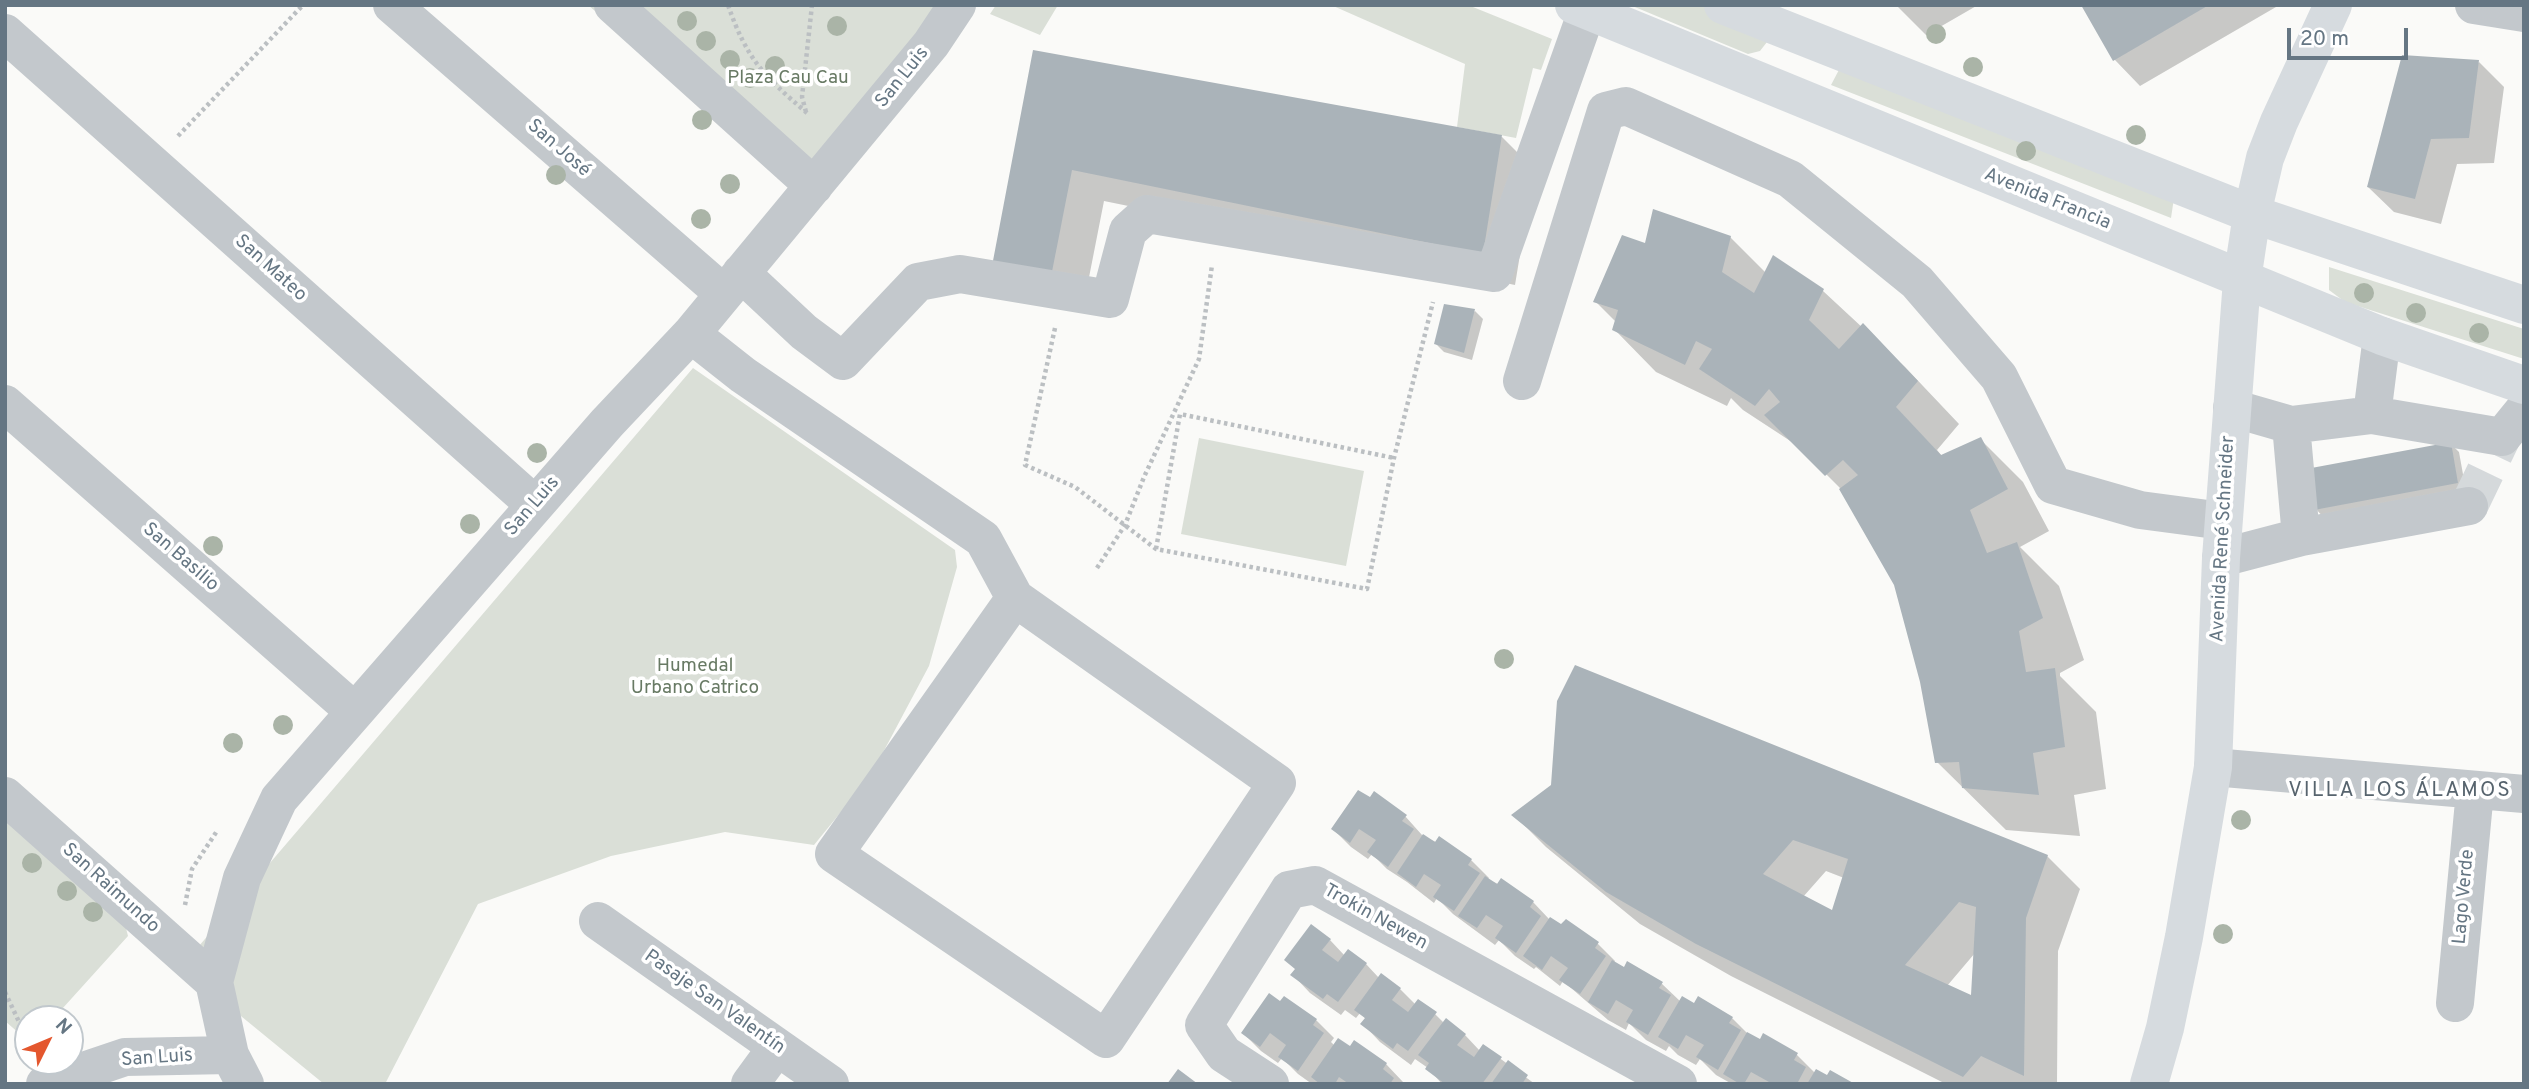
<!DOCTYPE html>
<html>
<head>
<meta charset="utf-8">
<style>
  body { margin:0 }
  #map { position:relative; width:2529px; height:1089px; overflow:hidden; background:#fafaf8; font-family:Overpass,sans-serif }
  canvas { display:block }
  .frame { position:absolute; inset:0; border:7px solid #657683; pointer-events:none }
  .north { position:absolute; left:14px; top:1005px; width:70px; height:70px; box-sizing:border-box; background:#fff; border:2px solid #c1c8cd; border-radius:50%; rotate:47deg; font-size:19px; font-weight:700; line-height:28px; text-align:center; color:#657683 }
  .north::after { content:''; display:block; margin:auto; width:24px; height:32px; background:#e4572e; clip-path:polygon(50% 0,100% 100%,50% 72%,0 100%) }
  .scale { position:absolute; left:2287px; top:28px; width:121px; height:32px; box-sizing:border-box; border:4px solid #657683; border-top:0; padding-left:9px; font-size:21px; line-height:24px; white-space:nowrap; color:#657683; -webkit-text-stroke:5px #fff; paint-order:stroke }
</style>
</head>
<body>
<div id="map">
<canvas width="2529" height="1089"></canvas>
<div class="frame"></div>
<div class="north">N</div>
<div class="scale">20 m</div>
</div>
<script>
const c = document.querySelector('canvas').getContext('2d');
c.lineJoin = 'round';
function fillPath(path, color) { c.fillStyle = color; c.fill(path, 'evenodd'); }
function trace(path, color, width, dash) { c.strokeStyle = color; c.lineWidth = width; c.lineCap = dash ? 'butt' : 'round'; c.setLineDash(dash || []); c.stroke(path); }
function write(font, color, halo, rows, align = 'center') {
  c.font = font + ' Overpass,sans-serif'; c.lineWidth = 7; c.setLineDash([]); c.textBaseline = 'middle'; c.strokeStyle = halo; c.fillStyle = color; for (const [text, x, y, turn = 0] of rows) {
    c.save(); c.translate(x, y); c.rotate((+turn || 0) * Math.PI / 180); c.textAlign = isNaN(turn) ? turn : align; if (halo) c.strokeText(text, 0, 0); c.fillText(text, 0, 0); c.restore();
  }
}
fillPath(new Path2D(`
  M588,5H942L797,184Z
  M996,5H1058L1040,35L990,14Z
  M1331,5H1468L1552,39L1541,70L1533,68L1516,138L1457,127L1465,64Z
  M1630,5H1703L1761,28L1767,42L1760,51L1748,54Z
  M1841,66L2174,198L2171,218L1831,85Z
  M2329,267L2524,329V359L2345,302L2329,290Z
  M693,368L955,550L957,567L929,666L871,775L814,845L725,832L611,856L478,904L385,1084H324L181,967Z
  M1199,438L1364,471L1346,566L1181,534Z
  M5,815L123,916L128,936L53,1019H28V1041L5,1021Z`), '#dadfd7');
fillPath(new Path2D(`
  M1896,5H1978L1926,35Z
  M2083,5H2275L2276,7L2140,86L2115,60Z
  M1034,52L1502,137L1534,169L1515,285L1104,201L1082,313L1026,298Z
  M2479,62L2504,87L2494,163L2457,164L2441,224L2394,212L2368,187Z
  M1730,237L1766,273L1774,257L1823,291L1905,367L1959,424L1937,450L1942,456L1980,439L2023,482L2049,531L2020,547L2059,586L2084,660L2060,673V676L2096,712L2106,789L2074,795L2080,836L2006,830L1937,762L1922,681L1895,584L1842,490L1798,446L1743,410L1731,398L1727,406L1656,372L1614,329L1616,322L1595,301L1646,245Z
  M1475,311L1483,319L1472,360L1444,352L1436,344Z
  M2450,443L2459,452L2466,491L2324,518L2316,509Z
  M1514,815L2047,856L2080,889L2058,951L2057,1084H1946L1731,976L1640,924L1546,847ZM1826,871L1844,878L1833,913L1803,897ZM1975,953L1973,998L1947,986Z
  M1405,816L1422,835L1471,860L1489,878L1488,879L1533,902L1549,919L1597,943L1615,961L1614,963L1661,983L1681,1002L1732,1018L1749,1035L1797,1055L1815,1073L1852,1084H1732L1716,1075L1700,1059L1696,1065L1678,1055L1669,1046L1666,1051L1646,1040L1629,1023L1626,1030L1608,1020L1563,981L1560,986L1536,967L1534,969L1515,956L1499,940L1495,945L1453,914L1437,898L1434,903L1407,882L1387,869L1372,854L1368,859L1351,847L1333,829Z
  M1330,940L1345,956L1366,964L1379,978L1400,989L1416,1005L1435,1014L1444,1023L1465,1035L1480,1051L1483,1046L1535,1084H1442L1428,1068L1415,1059L1411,1065L1380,1042L1363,1024L1366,1019L1360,1013L1356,1018L1345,1010L1341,1015L1310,993L1293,975Z
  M1316,1020L1334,1038L1331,1042L1335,1046L1386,1064L1403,1082L1402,1084H1312L1298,1074L1282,1058L1278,1063L1261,1051L1243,1033Z`), '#0003');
fillPath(new Path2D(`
  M2081,5H2209L2113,61Z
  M1033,50L1502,135L1483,254L1072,170L1050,282L992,266Z
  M2402,55L2479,60L2469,138L2431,139L2415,199L2367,187Z
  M1653,209L1731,236L1722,272L1754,293L1773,255L1824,289L1809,320L1839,349L1863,323L1918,381L1896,407L1941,455L1981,437L2008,489L1970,510L1987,553L2017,542L2043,618L2019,631L2026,672L2055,668L2065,747L2033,753L2039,795L1962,788L1959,762L1935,763L1920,682L1894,585L1839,489L1858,475L1843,460L1825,476L1764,415L1780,402L1769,389L1755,406L1699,369L1712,349L1696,341L1685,365L1612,330L1618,310L1593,302L1622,235L1645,243Z
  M1444,304L1475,309L1464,353L1434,344Z
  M2451,442L2458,483L2314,510L2306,469Z
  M1575,665L2048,855L2026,918L2024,1076L1981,1056L1963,1077L1696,944L1606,892L1511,815L1551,785L1557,701ZM1793,840L1848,859L1832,910L1763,874ZM1959,902L1976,907L1971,995L1905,965Z
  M1358,790L1370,797L1374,791L1407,815L1402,821L1414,829L1388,867L1367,852L1376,840L1359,829L1350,843L1331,829Z
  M1423,834L1435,842L1439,836L1472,859L1468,865L1480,873L1454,911L1433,897L1441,885L1424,874L1416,887L1397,873Z
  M1485,876L1497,884L1501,878L1534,901L1530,907L1541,916L1516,953L1495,938L1503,926L1486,915L1477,928L1458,916Z
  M1550,917L1561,924L1566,919L1599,942L1595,948L1606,956L1580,994L1559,980L1568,968L1551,956L1542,970L1523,956Z
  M1311,924L1331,939L1322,950L1338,962L1348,949L1367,963L1338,1002L1327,994L1323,999L1290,975L1295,969L1284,960Z
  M1612,960L1624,967L1627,961L1663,982L1659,988L1671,995L1648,1035L1626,1022L1633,1010L1616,1000L1608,1014L1588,1002Z
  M1381,973L1401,988L1392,1000L1408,1012L1418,999L1437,1012L1408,1051L1397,1043L1393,1049L1360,1024L1365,1018L1354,1010Z
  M1269,993L1280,1001L1284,996L1317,1019L1313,1025L1324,1033L1298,1071L1278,1057L1286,1045L1270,1033L1260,1047L1241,1033Z
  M1682,996L1694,1003L1698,996L1733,1017L1729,1023L1741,1030L1718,1070L1696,1057L1704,1045L1686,1035L1678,1049L1658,1037Z
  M1446,1018L1466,1034L1457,1045L1474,1057L1483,1044L1502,1057L1482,1084H1445L1425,1069L1429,1063L1418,1055Z
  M1747,1032L1760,1039L1763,1033L1798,1053L1794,1060L1806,1067L1797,1084H1768L1769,1082L1751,1072L1744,1084H1740L1723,1074Z
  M1338,1038L1350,1046L1354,1040L1387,1063L1383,1069L1394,1078L1390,1084H1349L1339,1077L1335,1084H1320L1311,1077Z
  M1508,1060L1528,1075L1522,1084H1491Z
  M1178,1069L1198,1084H1167Z
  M1816,1069L1827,1075L1830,1070L1855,1084H1807Z`), '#aab3b9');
trace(new Path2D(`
  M2469,506L2502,437`), '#d5d9db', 38, [38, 19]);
trace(new Path2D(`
  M728,5C747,60 764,76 807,113
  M806,112L802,97L812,5
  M178,136L303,5
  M1055,328L1025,465L1075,487L1156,549L1367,589L1394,458L1433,302
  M1156,549L1180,414L1394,458
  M1097,568L1125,525L1144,477L1199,359L1212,265
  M185,905L192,869L217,831
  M5,992L28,1041`), '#bbbfc2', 4.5, [3.5, 3.5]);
trace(new Path2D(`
  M392,5L723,293
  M613,5L814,186
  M2474,5L2524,13
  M5,33L535,505
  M741,273L804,332L843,361L918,282L960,274L1110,299L1128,231L1147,214L1494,273L1587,11
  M691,334L743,375L983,539L1015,598L1277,783L1106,1039L834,854L1015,598
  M1522,381L1606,111L1626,106L1790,179L1917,282L1999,377L2053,485L2140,510L2223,521
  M5,404L354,711
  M2232,408L2291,425L2372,415L2502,437L2524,410
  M2372,415L2382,336
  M2291,425L2301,537
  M2221,558L2301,537L2469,506
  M2213,767L2524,794
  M5,796L214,982
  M598,921L830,1084
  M2455,1003L2475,791
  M45,1084L125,1057L230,1055
  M245,1084L230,1055L214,982L242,878L279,799L607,423L691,334L931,44L957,5
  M750,1084L777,1047
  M1270,1084L1224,1054L1204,1025L1289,890L1315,885L1678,1084`), '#c3c8cc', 38);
trace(new Path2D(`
  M1574,5L2382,336L2524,385
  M1723,5L2252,214L2524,305
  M2149,1084L2165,1028L2184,937L2213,767L2221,558L2242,280L2252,214L2265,158L2279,122L2333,5`), '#d6dbdf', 38);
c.fillStyle = '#aab4a7';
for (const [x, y] of [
  [687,21],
  [837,26],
  [1936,34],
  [706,41],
  [730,60],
  [775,66],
  [1973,67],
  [750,78],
  [702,120],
  [2136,135],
  [2026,151],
  [556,175],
  [730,184],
  [701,219],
  [2364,293],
  [2416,313],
  [2479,333],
  [537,453],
  [470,524],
  [213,546],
  [1504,659],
  [283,725],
  [233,743],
  [2241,820],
  [32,863],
  [67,891],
  [93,912],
  [2223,934]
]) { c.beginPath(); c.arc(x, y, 10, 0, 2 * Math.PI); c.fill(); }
write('19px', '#657683', '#fff', [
  ["San Luis",903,78,-51],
  ["San José",558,149,41],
  ["Avenida Francia",2047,200,22],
  ["San Mateo",270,269,42],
  ["San Luis",533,507,-49],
  ["Avenida René Schneider",2224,539,-87],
  ["San Basilio",180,558,41],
  ["San Raimundo",110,889,42],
  ["Lago Verde",2465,897,-85],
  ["Trokin Newen",1375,918,29],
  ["Pasaje San Valentín",714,1003,35],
  ["San Luis",157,1059,-4]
]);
write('19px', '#687a64', '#fff', [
  ["Plaza Cau Cau",788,79],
  ["Humedal",695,667],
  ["Urbano Catrico",695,689]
]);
c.letterSpacing = '2px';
write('21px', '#57646e', '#fff', [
  ["VILLA LOS ÁLAMOS",2400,792]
]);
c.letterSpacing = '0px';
</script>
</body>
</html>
